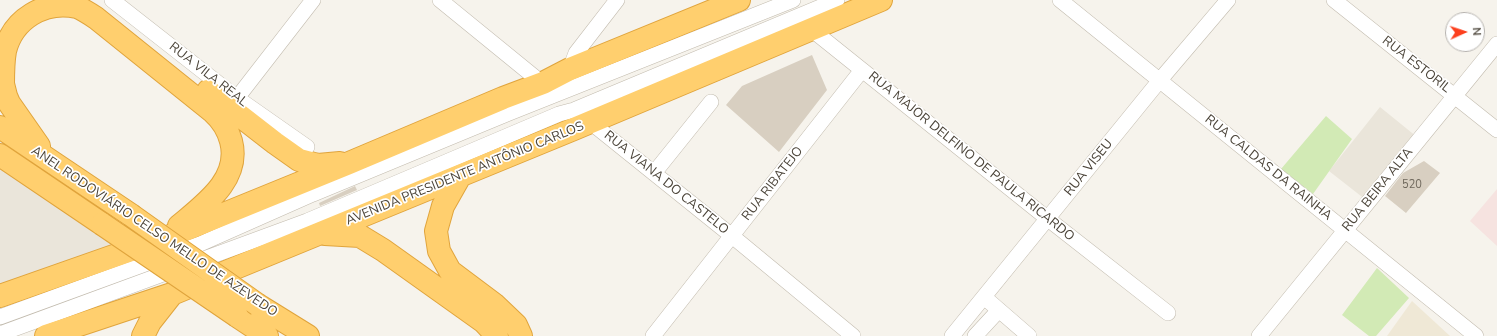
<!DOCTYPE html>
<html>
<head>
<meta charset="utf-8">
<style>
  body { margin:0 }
  #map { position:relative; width:1497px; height:336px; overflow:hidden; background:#f6f3ec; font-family:"Nunito Sans",sans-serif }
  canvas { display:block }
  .north { position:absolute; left:1445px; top:12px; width:40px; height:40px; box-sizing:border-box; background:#fff; border:1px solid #b7b4b0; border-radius:50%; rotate:87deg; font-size:11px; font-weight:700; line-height:16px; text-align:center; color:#4b4439 }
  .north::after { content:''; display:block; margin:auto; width:14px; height:18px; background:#fc3f1d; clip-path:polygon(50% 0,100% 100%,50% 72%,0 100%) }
</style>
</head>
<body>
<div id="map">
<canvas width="1497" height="336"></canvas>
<div class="north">N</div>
</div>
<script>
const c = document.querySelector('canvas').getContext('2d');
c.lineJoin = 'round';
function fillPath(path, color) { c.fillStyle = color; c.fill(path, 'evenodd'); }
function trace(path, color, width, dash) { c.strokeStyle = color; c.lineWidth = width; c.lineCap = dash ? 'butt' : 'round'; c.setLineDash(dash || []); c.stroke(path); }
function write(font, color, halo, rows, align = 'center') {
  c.font = font + ' "Nunito Sans",sans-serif'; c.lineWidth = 3.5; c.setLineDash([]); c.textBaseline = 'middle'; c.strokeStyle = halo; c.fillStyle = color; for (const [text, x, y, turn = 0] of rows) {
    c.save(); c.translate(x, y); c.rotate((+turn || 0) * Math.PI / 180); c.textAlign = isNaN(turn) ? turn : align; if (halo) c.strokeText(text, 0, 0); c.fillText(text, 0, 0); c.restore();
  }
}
fillPath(new Path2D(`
  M1380,107L1417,137L1366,200L1329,171Z
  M0,141L144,240L0,302Z`), '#eae5da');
fillPath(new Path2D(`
  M1412,301L1450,336H1387Z`), '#efe8d6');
fillPath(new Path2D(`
  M1497,189V246L1470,221Z`), '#f6e3e0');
fillPath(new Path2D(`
  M1326,116L1352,139L1313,194L1281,169Z
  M1377,268L1409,298L1376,336H1369L1342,315Z`), '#d2eab5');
fillPath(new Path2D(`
  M812,55L827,90L779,152L726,105L742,86Z
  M1424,161L1440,173L1406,213L1385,196L1403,173Z
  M355,186L357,190L320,206L319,203Z`), '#d8cfc1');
const minor = new Path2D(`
  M112,0L237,98L307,147
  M440,0L548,88
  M1060,0L1476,336
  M1334,0L1497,130
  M806,25L1048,219L1168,313
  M570,69L576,53L617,0
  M237,98L313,0
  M584,117L732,236L853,336
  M654,173L711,102
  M984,297L1029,336
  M0,317L200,244L313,194L509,113L793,0
  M0,334L307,221L559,114L574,110L837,0
  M653,336L862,70
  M952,336L1160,80L1228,0
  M975,336L999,310
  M1259,336L1497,44`);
const highway = new Path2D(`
  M0,72L6,96L9,103L39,146
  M3,85C3,74 3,62 5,51C13,19 44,0 77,7C84,10 90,14 96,18L213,112C222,120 228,130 231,141C241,179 205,204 179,226
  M208,91L275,143L299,160L318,165L340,163
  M0,127L131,215
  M0,155L102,224
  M460,176L443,206L436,231L439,251L450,271L494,304L516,325L521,336
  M325,234L360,236L383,250L484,322L497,336
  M0,296L165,238L349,163L503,98L543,83L570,69L739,0
  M258,305L308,336
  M237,316L267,336
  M46,336L172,294L574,129L881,0
  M143,336L150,322L172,294`);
trace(minor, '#c2bbae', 16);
trace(highway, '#e0a43c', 24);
trace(minor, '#fff', 15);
trace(highway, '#ffcf6e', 22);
const highwayBridge = new Path2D(`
  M131,215L258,305
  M102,224L237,316`);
trace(highwayBridge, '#e0a43c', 24, []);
trace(highwayBridge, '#ffcf6e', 22);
write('11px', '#6e675b', null, [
  ["520",1412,185]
]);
write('13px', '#4b4439', '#fff', [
  ["RUA ESTORIL",1416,65,38],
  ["RUA VILA REAL",208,75,38],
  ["RUA MAJOR DELFINO DE PAULA RICARDO",971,157,39],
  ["RUA VISEU",1089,168,-51],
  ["RUA CALDAS DA RAINHA",1268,168,39],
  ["AVENIDA PRESIDENTE ANTÔNIO CARLOS",465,174,-22],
  ["RUA VIANA DO CASTELO",666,183,39],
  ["RUA RIBATEJO",773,184,-52],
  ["RUA BEIRA ALTA",1378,190,-51],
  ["ANEL RODOVIÁRIO CELSO MELLO DE AZEVEDO",154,232,34]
]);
</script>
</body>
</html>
